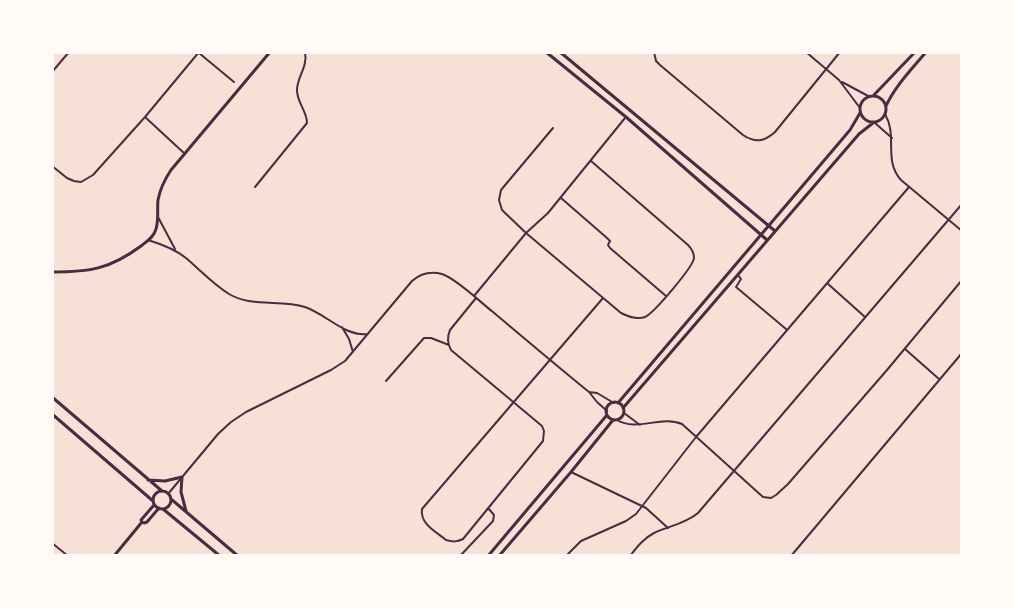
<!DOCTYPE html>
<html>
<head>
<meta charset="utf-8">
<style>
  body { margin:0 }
  #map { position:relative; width:1014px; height:608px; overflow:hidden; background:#f7e1d7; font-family:"Exo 2",sans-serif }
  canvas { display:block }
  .frame { position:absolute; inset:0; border:54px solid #fffaf5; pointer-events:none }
</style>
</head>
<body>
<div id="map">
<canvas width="1014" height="608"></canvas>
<div class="frame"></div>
</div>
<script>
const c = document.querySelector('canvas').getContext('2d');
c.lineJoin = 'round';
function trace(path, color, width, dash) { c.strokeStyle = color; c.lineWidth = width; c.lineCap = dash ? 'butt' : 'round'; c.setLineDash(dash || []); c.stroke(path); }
trace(new Path2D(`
  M654,52L656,61L660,65L743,135C755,143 764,142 775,132L840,52
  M806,52L839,80L860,108
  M199,53L234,82
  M52,72L69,52
  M842,82L870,97
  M885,114C898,136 883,160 901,180L962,231
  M145,117L185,154
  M875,123L892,138
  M553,128L501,190L499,200L502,210L526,233L621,313C629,317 637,320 645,317C654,313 693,267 694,258C694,252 692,249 688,245L591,161
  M52,166L67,178L74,181L81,182L93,175L145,117L199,52
  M255,187L307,123C307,111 297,103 297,90C297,77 308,67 305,52
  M561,198L607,238L610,241L608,245L610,248L666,296
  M158,217L175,249
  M148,240C161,244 175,249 186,258C200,270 213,284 229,294C253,308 280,299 305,307C326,314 345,337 368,334
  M738,275L741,279L736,287L786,329
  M827,283L865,317
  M474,296L526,233L548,213L625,118
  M476,298L450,330C447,337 447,343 451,350L542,426L544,431L543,441L463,539C457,542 453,542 446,540C435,531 420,524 422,509L603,298
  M342,327L349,339L353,352
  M905,349L939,379
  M386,381L424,338H431L449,345
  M589,392L597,393L614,403
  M624,413L640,425
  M617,420C637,432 661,415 682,424L763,497L771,498L776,495L788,484L887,370L962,280
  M571,472L646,508L668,528
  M168,494L218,434L231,422L246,412L331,370L345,361L412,281C420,274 430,271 442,274C457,279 480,302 493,312C525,339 557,366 589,392L597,402L607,411
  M52,543L68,556
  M460,556L493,521L494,515L488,508
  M566,556L581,541L626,521L636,514L696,437L909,187
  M630,556C637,547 644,538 654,533C669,526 685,524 698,513L962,204
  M791,556L962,353`), '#4a2c40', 2);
trace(new Path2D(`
  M546,52L626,117L767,240
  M560,52L775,231
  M860 109a13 13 0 1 1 26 0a13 13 0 1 1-26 0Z
  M873,96L915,52
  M886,106C895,86 912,69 926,52
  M52,272C90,272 110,269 141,246C147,241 154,237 156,229C159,219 157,209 158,200C160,189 165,179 171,170L270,52
  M52,397L162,491
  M606 411a9 9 0 1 1 18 0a9 9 0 1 1-18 0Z
  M618,403L850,130L860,113
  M623,408L859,134L873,123
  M52,414L153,501
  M148,480L165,481L182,477L181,492L186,511
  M153 500a9 9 0 1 1 18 0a9 9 0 1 1-18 0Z
  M171,499L238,556
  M163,509L220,556
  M142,522L144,523L147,522L159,508
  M114,556L142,522L141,520L154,505
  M488,556L607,415
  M499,556L571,472L613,420`), '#4a2c40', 3);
</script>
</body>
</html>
